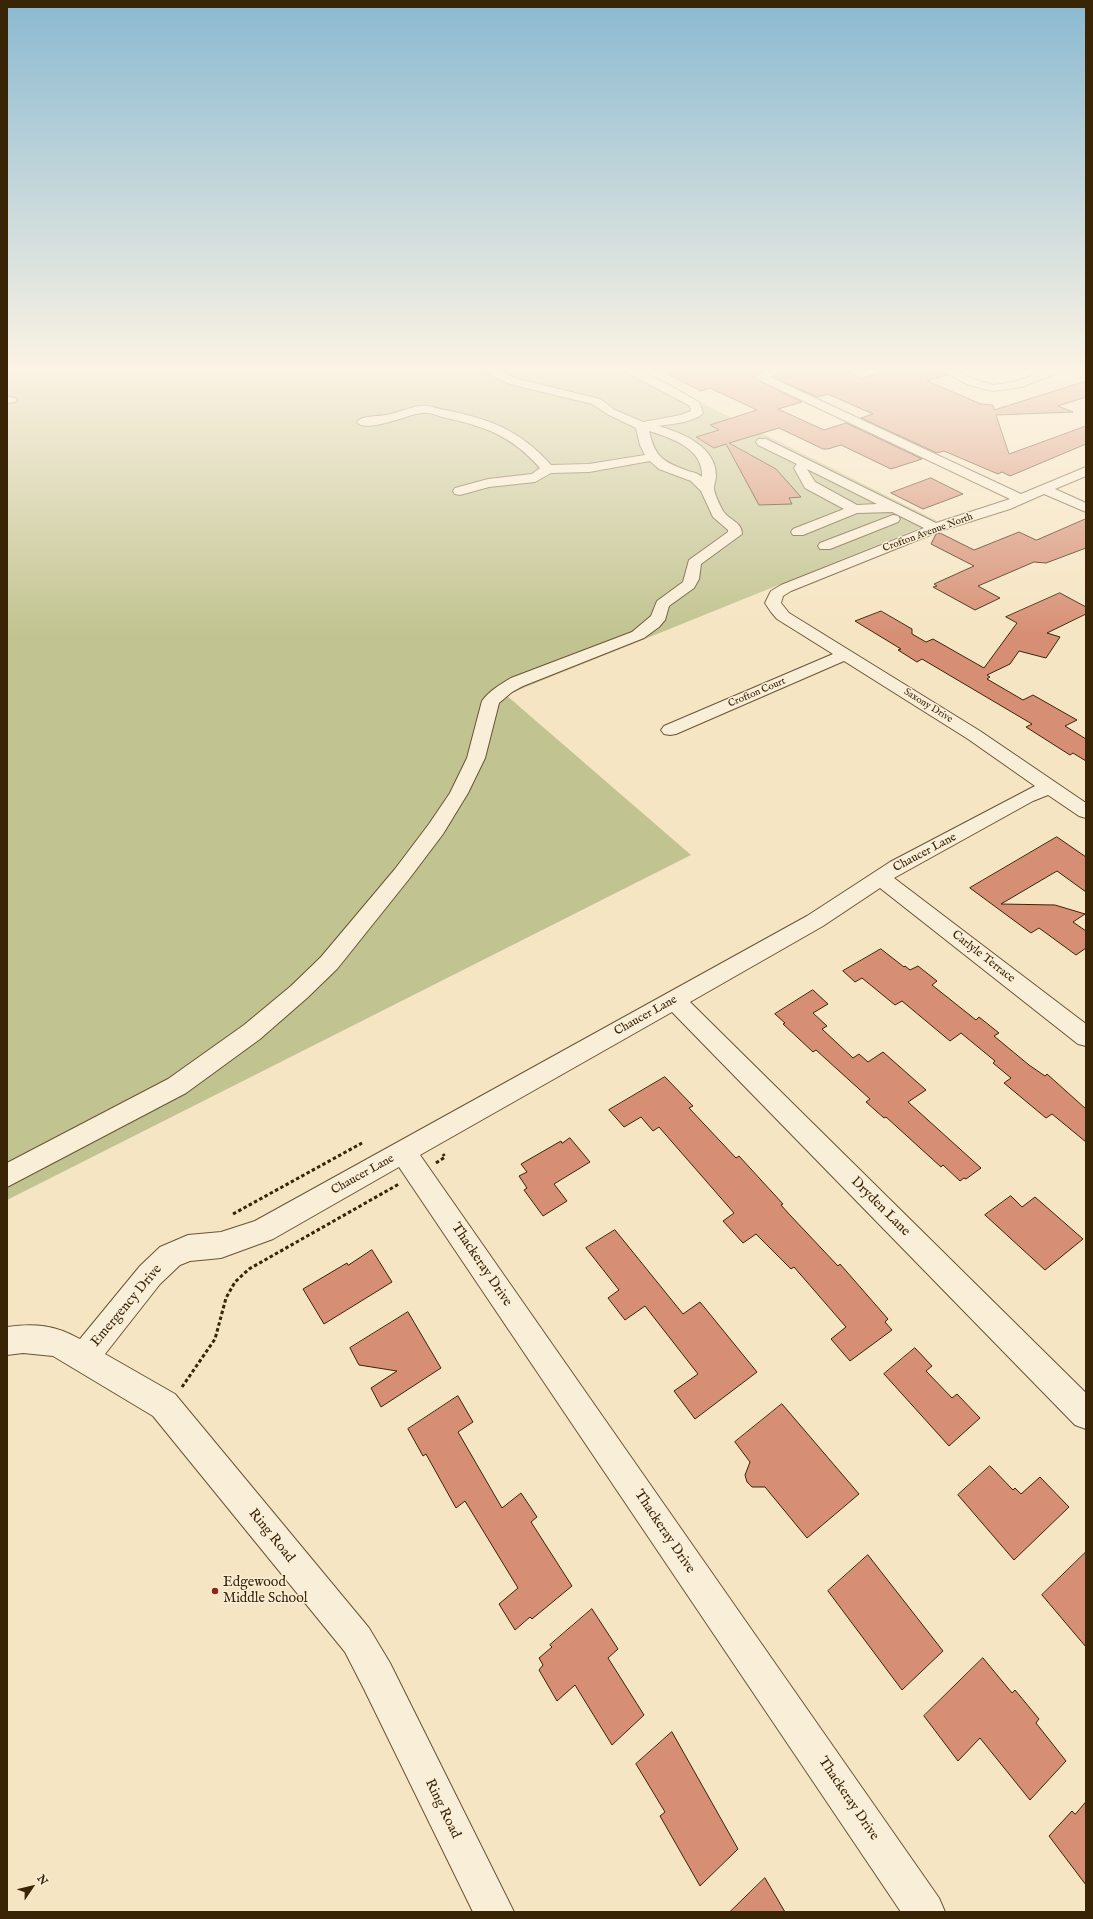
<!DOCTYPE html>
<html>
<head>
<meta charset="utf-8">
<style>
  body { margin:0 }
  #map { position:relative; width:1093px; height:1919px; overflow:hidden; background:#f6e5c2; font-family:"IM FELL English",serif }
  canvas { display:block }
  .frame { position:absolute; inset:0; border:8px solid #3a2406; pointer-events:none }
  .north { position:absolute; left:12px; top:1867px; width:40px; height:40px; -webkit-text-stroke:3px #f9eed7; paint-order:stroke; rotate:55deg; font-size:11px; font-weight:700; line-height:16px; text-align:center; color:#3a2406 }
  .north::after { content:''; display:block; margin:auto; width:14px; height:18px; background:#3a2406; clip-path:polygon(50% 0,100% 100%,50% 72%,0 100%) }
</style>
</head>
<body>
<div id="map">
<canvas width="1093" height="1919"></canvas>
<div class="frame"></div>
<div class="north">N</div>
</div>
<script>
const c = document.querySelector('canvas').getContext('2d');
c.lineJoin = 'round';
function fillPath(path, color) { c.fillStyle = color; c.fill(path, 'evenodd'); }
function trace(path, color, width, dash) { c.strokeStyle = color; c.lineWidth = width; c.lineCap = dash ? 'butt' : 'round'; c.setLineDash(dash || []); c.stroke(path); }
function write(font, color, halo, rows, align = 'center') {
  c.font = font + ' "IM FELL English",serif'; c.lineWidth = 3; c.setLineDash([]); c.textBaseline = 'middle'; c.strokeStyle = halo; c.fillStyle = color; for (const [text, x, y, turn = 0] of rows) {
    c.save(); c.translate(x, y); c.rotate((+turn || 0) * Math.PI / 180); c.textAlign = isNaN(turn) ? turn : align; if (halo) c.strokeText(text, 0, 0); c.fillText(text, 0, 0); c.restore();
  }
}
fillPath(new Path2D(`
  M7,368H632L937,521L506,695L691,855L7,1200Z`), '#c1c390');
const building = new Path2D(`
  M688,368H768L754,376V378L802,402L778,409L824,430L846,423L922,459L891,469L841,445L828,449H823L779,428L729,443L776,469L801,497L789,498L792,504L759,505L726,444L714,448L696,437L719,430L710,425L757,410L710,388L701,391L667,374Z
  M788,368H841L862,378L891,369L903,373L918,368H935L947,375L927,381L981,404L993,405L994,410L1086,381V397L1058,406L1073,412L996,415L1009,454L1086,426V444L1010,476L1002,472L998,474L944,451L937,453L861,418L873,414L828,394L817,397L773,377Z
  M931,478L963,494L923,509L891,493Z
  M1086,519V548L1046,563L1034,562L978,586L1000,598L975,610L933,587L937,586L934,584L974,566L931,544L936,534L940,533L974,550L1019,532L1036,540Z
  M1060,593L1086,607V614L1047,633L1060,637L1046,658L1019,651L1010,664L987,675L990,677L987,679L1023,700L1033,695L1077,720L1065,726L1086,739V761L1073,753L1070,755L1026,727L1032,724L922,659L917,662L898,650L901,649L855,621L881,611L912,629V634L926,642L933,639L984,668L1017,623L1006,617Z
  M1057,837L1086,857V892L1057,871L1001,904L1055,905L1085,914L1073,922L1086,931V948L1076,955L1039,928L1031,933L970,888Z
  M881,949L904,967L905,966L910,970L918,966L937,981L932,985L976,1020L979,1017L999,1033L994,1036L1029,1065L1045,1076L1047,1074L1086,1109V1142L1052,1114L1046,1118L1004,1083L1011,1078L993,1063L995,1061L961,1033L950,1041L902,1001L895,1005L862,978L855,982L843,971Z
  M813,990L828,1004L813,1013L827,1026L822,1029L853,1058L859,1054L868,1062L883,1052L926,1090L908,1102L981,1168L966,1179L964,1178L960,1181L943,1165L941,1167L886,1117L884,1118L866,1102L870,1099L816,1050L813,1052L783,1024L785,1023L775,1014Z
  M665,1077L693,1106L689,1108L736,1158L739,1156L783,1204L781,1205L789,1214L838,1266L840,1264L888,1319L885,1322L892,1330L850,1361L831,1339L846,1327L794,1267L791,1269L756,1234L743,1243L723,1221L734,1213L659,1127L653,1131L641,1117L624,1127L609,1110Z
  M570,1138L590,1162L554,1184L567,1201L543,1216L524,1190L527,1188L519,1176L527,1172L521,1164L561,1141L562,1143Z
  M1011,1196L1022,1207L1035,1197L1083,1239L1045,1270L985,1215Z
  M615,1230L683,1314L700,1302L757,1372L695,1419L674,1391L698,1374L645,1306L625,1320L608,1298L619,1290L586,1248Z
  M372,1250L392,1282L324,1324L303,1289L347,1263L348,1265Z
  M408,1312L441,1368L381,1407L371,1388L397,1371L359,1365L350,1348Z
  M915,1348L932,1366L926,1371L952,1398L957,1394L980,1418L949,1446L884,1374Z
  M458,1396L473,1422L458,1432L502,1508L521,1493L537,1517L531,1522L572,1586L532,1619L530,1617L515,1630L499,1604L518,1588L465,1501L456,1508L426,1454L423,1456L408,1429Z
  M782,1404L859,1494L807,1538L765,1487H752L747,1482L745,1475L750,1462L735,1442Z
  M990,1466L1013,1490L1015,1488L1021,1494L1040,1477L1069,1507L1014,1560L958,1495Z
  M1086,1552V1647L1042,1595Z
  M868,1555L943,1651L902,1690L828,1591Z
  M592,1609L618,1649L608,1658L644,1715L612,1745L575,1685L557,1701L539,1670L543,1665L539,1658L552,1647L550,1645Z
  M983,1658L1012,1693L1015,1690L1039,1719L1036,1723L1066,1761L1030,1800L980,1738L958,1761L924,1716Z
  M672,1732L738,1849L700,1886L660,1816L665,1812L636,1764Z
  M1086,1802V1885L1049,1836L1072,1811L1075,1814Z
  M765,1878L785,1912H730Z`);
fillPath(building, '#d68e74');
trace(building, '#3a2406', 1);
const minor = new Path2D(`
  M475,368H491L518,379L600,399L615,410L643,422L681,415L691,411L690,406L619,368H634L669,385L699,402L703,413C696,422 670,424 659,426C682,433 716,446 716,476C716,480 714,484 714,488C714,494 720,505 723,511C729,520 742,522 742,534L701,564L699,579L694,588L669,606L665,620L659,627L644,638L523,686L512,692L499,703L485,758L468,793L443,834L409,879L337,969L307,998L260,1039L186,1093L7,1187V1163L168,1079L244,1025L291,986L321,957L395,869L429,824L450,793L467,758L482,701C489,691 501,684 511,678L632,632L651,616L657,601L683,582L689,560L728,532V530L713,517L701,491L691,481L659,469L650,461L589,472L551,473L535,482L489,487L460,495L455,494L453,491L455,488L488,479L532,474L540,468C511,435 484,426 442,417C436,415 429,412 422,413C409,414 365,434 357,422C362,415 378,417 386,415C398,413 409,407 421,406C430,405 437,409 445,410C490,419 520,430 551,465L589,464L645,455L640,445L636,428L607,414L592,404L510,384ZM649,431C672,438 704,449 702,477C699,474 693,472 688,471C664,462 655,458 649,431Z
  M772,368H787L770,377L1021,494L1086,467V476L1055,489L1086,503V512L1044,494L1010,509L940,531L791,591L783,596L781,603L789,613L980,731L1086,803V818L1079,816L1048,795L1033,801L894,878L1086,1024V1046L1078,1044L880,888L823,926L690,1002L1086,1393V1429L1075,1425L672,1012L420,1155L939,1898L945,1912H901L399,1167L273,1239L221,1258L190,1261L180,1265L160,1284L105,1354L175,1394L369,1628L390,1663L514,1912H473L364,1689L345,1652L153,1416L53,1356L23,1353L7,1355V1327C35,1323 55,1325 80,1339L140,1266L160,1247L188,1235L221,1232L255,1221L807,916L890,862L1035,786L968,739L844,661L676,734L670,735L664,734L661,730L664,726L833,654L777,619L771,612L765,603L771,591L781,585L924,528L892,512L857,513L803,535H793L791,532L793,529L844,509L805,488L794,468L797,464L758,445L756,442L758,439H766L936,523L1010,499L757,379L755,377ZM807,469L877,504L857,505L815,482Z
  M936,368H951L977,380L993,385L1014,382L1053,368H1069L1022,387L993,391L969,385Z
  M7,397L15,398L17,400L15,402L7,403Z
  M893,515L898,516L900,519L898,522L830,549H820L818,546L820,543Z`);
trace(minor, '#695435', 2);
trace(new Path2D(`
  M436,1163L445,1157L443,1154
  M233,1214L362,1143
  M182,1387L215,1339L226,1298L235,1282L249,1269L399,1184`), '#3a2406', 3, [3.5, 2.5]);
fillPath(minor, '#f9eed7');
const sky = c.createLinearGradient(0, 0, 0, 637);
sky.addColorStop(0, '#8ab9d1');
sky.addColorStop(0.58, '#fbf3e4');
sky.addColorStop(1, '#fbf3e400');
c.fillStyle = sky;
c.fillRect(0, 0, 1093, 637);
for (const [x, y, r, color] of [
  [215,1591,4,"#8f2418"]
]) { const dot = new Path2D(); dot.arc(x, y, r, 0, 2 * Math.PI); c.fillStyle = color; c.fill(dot); trace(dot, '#f9eed7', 1.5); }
write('10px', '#3a2406', '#f9eed7', [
  ["Crofton Avenue North",928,533,-20],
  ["Crofton Court",757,693,-23],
  ["Saxony Drive",928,706,32]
]);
write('12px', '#3a2406', '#f9eed7', [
  ["Chaucer Lane",925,853,-28],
  ["Carlyle Terrace",983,957,38],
  ["Chaucer Lane",646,1016,-29],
  ["Chaucer Lane",363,1175,-29]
]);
write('14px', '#3a2406', '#f9eed7', [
  ["Dryden Lane",880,1207,45],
  ["Thackeray Drive",481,1265,56],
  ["Emergency Drive",127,1306,-50],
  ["Thackeray Drive",664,1532,56],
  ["Ring Road",271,1536,51],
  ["Thackeray Drive",848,1799,56],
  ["Ring Road",442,1809,64]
]);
write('14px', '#3a2406', '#f9eed7', [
  ["Edgewood",223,1583],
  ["Middle School",223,1599]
], 'left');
</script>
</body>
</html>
